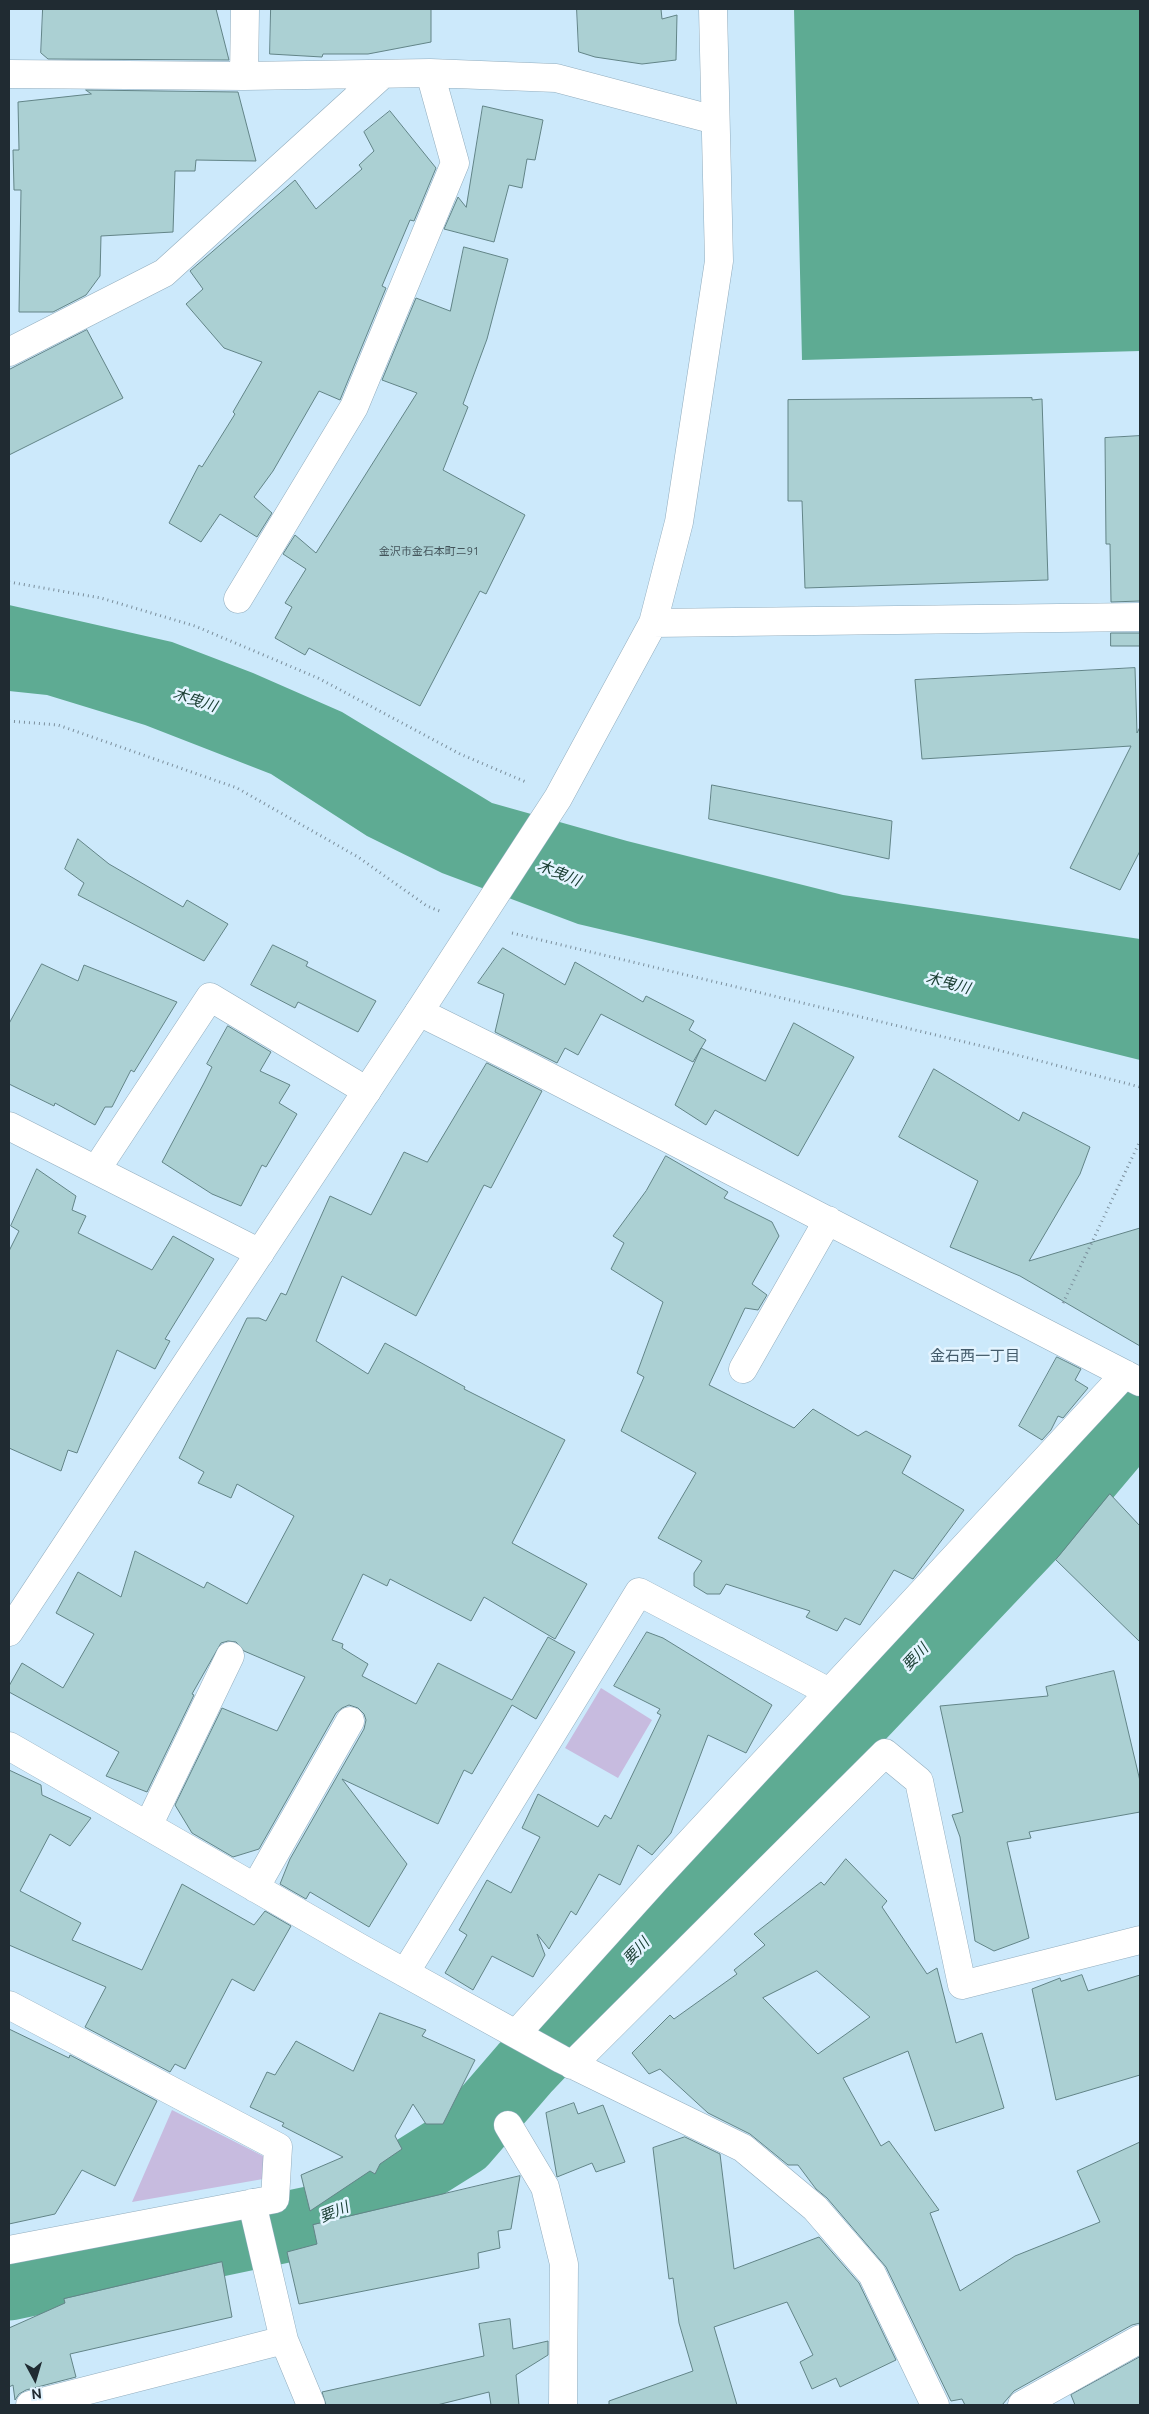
<!DOCTYPE html>
<html>
<head>
<meta charset="utf-8">
<style>
  body { margin:0 }
  #map { position:relative; width:1149px; height:2414px; overflow:hidden; background:#cce9fb; font-family:Ubuntu,sans-serif }
  canvas { display:block }
  .frame { position:absolute; inset:0; border:10px solid #202b32; pointer-events:none }
  .north { position:absolute; left:10px; top:2354px; width:50px; height:50px; -webkit-text-stroke:4px #e3f4ff; paint-order:stroke; rotate:174deg; font-size:14px; font-weight:700; line-height:20px; text-align:center; color:#202b32 }
  .north::after { content:''; display:block; margin:auto; width:18px; height:22px; background:#202b32; clip-path:polygon(50% 0,100% 100%,50% 72%,0 100%) }
</style>
</head>
<body>
<div id="map">
<canvas width="1149" height="2414"></canvas>
<div class="frame"></div>
<div class="north">N</div>
</div>
<script>
const c = document.querySelector('canvas').getContext('2d');
c.lineJoin = 'round';
function fillPath(path, color) { c.fillStyle = color; c.fill(path, 'evenodd'); }
function trace(path, color, width, dash) { c.strokeStyle = color; c.lineWidth = width; c.lineCap = dash ? 'butt' : 'round'; c.setLineDash(dash || []); c.stroke(path); }
function write(font, color, halo, rows, align = 'center') {
  c.font = font + ' Ubuntu,"Noto Sans JP",sans-serif'; c.lineWidth = 5; c.setLineDash([]); c.textBaseline = 'middle'; c.strokeStyle = halo; c.fillStyle = color; for (const [text, x, y, turn = 0] of rows) {
    c.save(); c.translate(x, y); c.rotate((+turn || 0) * Math.PI / 180); c.textAlign = isNaN(turn) ? turn : align; if (halo) c.strokeText(text, 0, 0); c.fillText(text, 0, 0); c.restore();
  }
}
fillPath(new Path2D(`
  M601,1688L652,1720L618,1778L565,1748Z
  M172,2110L263,2156V2179L132,2202Z`), '#c7bbdf');
fillPath(new Path2D(`
  M794,9H1140V351L802,360Z
  M9,605L172,642L253,673L342,712L492,803L627,841L843,895L1140,939V1060L850,988L578,924L442,873L367,836L271,774L145,725L47,695L9,691Z`), '#5eab93');
trace(new Path2D(`
  M9,2285L324,2219L384,2190L462,2141L525,2068L1074,1489L1140,1411`), '#5eab93', 71);
const building = new Path2D(`
  M43,9H216L229,60L48,59L41,53Z
  M271,9H431V42L368,54H323L322,57L270,54Z
  M577,9H661L662,19L677,15L676,60L642,64L595,57L579,52Z
  M86,90L238,92L256,161L196,160L195,171H175L173,232L101,236L100,276L86,295L53,312H19L21,190H14L13,150H19L18,102L91,94Z
  M483,106L543,120L535,160L527,159L522,188L509,185L494,242L444,229L458,197L466,207Z
  M390,111L436,168L414,221L410,220L382,286L386,288L340,400L319,391L273,471L254,497L272,513L257,537L220,514L201,542L169,523L199,465L202,467L235,414L233,412L262,362L224,348L186,304L203,289L190,271L295,180L316,209L362,169L359,165L374,151L364,132Z
  M464,247L508,259L487,339L463,404L468,407L443,470L525,515L486,594L480,591L420,706L309,648L305,655L275,638L292,607L285,603L306,569L283,554L295,535L316,553L417,393L382,380L416,298L450,311Z
  M87,330L123,398L9,455V370Z
  M1032,398V400L1042,399L1048,580L805,588L802,501H788V400Z
  M1140,436V601L1111,602L1110,544H1106L1105,438Z
  M1111,633H1140V646H1111Z
  M1135,668L1137,733L1140,727V851L1120,890L1070,868L1131,746L922,759L915,680Z
  M712,785L892,821L889,859L709,819Z
  M78,839L109,864L183,907L187,900L228,924L204,961L78,895L84,883L65,869Z
  M273,945L308,962L306,966L376,1001L358,1032L298,1002L295,1008L251,985Z
  M503,948L565,985L575,962L643,1002L646,996L694,1021L689,1030L706,1040L693,1062L601,1014L578,1055L565,1048L557,1063L495,1032L504,994L478,983Z
  M42,964L78,981L84,965L177,1002L134,1072L131,1070L112,1107H105L95,1125L55,1103L54,1106L9,1084V1024Z
  M794,1023L854,1057L798,1156L715,1110L706,1125L675,1105L701,1048L765,1081Z
  M228,1026L271,1052L260,1071L290,1085L279,1103L297,1114L266,1167L262,1165L241,1206L212,1194L162,1162L204,1083L212,1067L207,1064Z
  M487,1063L542,1091L491,1188L484,1185L416,1316L342,1276L316,1341L368,1374L385,1343L465,1387L464,1389L565,1440L512,1543L587,1584L555,1639L484,1597L471,1621L390,1579L387,1586L363,1574L332,1640L343,1644L342,1648L368,1664L362,1676L416,1704L438,1663L512,1700L548,1637L575,1652L536,1719L512,1705L472,1774L464,1770L438,1824L342,1779L407,1864L369,1927L310,1892L306,1899L280,1884L290,1859L364,1729L366,1720L364,1714L358,1708L349,1705L342,1708L336,1713L259,1849L233,1857L192,1833L175,1805L222,1708L277,1731L305,1677L244,1651L236,1642L228,1641L221,1643L192,1694L194,1695L147,1792L106,1776L119,1752L9,1692V1686L22,1663L63,1688L94,1634L56,1613L78,1572L121,1597L135,1551L204,1588L207,1582L247,1604L294,1516L237,1484L231,1498L198,1483L204,1472L179,1458L247,1318H259L266,1321L281,1293L286,1295L330,1196L371,1215L404,1152L427,1162Z
  M934,1069L1019,1121L1023,1112L1090,1147L1080,1174L1029,1261L1140,1228V1346L1020,1276L950,1247L978,1181L899,1137Z
  M666,1156L728,1192L724,1198L772,1222L779,1236L752,1284L767,1295L758,1310L745,1308L709,1385L794,1428L813,1409L858,1436L866,1431L911,1456L902,1473L964,1510L913,1579L894,1570L860,1625L845,1618L837,1631L806,1617L810,1611L726,1584L720,1594H707L694,1586V1573L702,1561L658,1538L696,1473L621,1431L644,1377L637,1373L663,1302L611,1269L624,1243L613,1236L646,1191Z
  M37,1169L76,1196L72,1210L86,1216L78,1233L152,1270L173,1236L214,1259L165,1339L170,1341L155,1369L117,1350L77,1453L68,1450L61,1471L9,1448V1251L19,1231L11,1226Z
  M1057,1357L1081,1369L1075,1380L1088,1388L1063,1418L1058,1416L1051,1430L1042,1440L1019,1426Z
  M1110,1494L1140,1526V1642L1056,1560Z
  M647,1632L663,1638L772,1705L746,1753L708,1735L671,1833L652,1855L638,1845L620,1885L599,1874L576,1915L571,1911L549,1949L537,1934L545,1955L533,1977L492,1956L473,1990L445,1973L467,1935L459,1930L487,1880L511,1893L540,1837L522,1828L538,1794L598,1827L605,1815L611,1819L661,1715L657,1713L660,1709L614,1686Z
  M1114,1671L1140,1781V1812L1029,1832L1031,1838L1007,1842L1029,1938L994,1951L975,1941L960,1837L952,1815L963,1812L940,1706L1048,1696L1046,1687Z
  M9,1770L41,1785L42,1795L91,1818L70,1846L50,1834L20,1891L81,1923L72,1940L142,1970L182,1884L254,1925L265,1911L291,1926L254,1991L232,1979L185,2069L175,2064L170,2072L85,2027L106,1987L9,1945Z
  M846,1859L887,1901L882,1907L927,1974L937,1968L956,2043L982,2033L1004,2108L935,2131L908,2051L843,2078L881,2146L889,2141L939,2210L930,2213L960,2291L1015,2256L1100,2222L1077,2171L1140,2142V2323L1132,2325L1014,2391L1002,2405H965L962,2399L951,2401L886,2267L827,2198L816,2189L798,2165H788L750,2134L708,2113L660,2069L649,2074L632,2053L670,2015L674,2019L737,1974L734,1970L765,1945L754,1934L821,1882L824,1885ZM817,1971L870,2017L818,2054L763,1998Z
  M1082,1975L1088,1991L1140,1975V2075L1056,2100L1032,1989L1060,1978L1061,1981Z
  M380,2013L426,2030L422,2036L475,2060L443,2124H426L413,2104L395,2136L402,2149L380,2164L375,2174L370,2171L310,2211L301,2175L343,2157L282,2126L284,2123L250,2107L267,2072L275,2075L296,2041L353,2071Z
  M9,2029L69,2058L70,2055L157,2101L115,2186L82,2170L55,2214L9,2224Z
  M574,2103L578,2114L603,2105L625,2162L596,2172L592,2163L557,2177L546,2113Z
  M685,2137L720,2154L734,2269L819,2237L859,2283L896,2360L840,2387L836,2378L812,2389L800,2362L813,2355L787,2302L714,2327L737,2405H609V2401L693,2371L679,2323L673,2278L669,2279L653,2148Z
  M520,2176L511,2229L498,2231L500,2248L478,2253L479,2268L299,2304L287,2252L317,2244L313,2225Z
  M222,2262L232,2317L70,2354L76,2377L26,2390L19,2394L15,2400L13,2385L9,2387V2328L65,2303L64,2299Z
  M510,2319L513,2349L548,2341V2355L516,2375L519,2405H491L489,2392L437,2405H326L322,2392L484,2356L479,2324Z
  M1140,2357V2405H1075L1071,2395Z`);
fillPath(building, '#abd0d3');
trace(building, '#628487', 1);
const street = new Path2D(`
  M9,74L244,76L430,73L556,78L715,120
  M244,76L245,9
  M9,352L164,273L383,74
  M238,599L354,407L455,163L430,73
  M419,1012L528,1066L1140,1382
  M9,1126L260,1253
  M96,1170L210,997L367,1091
  M743,1369L828,1220
  M9,1746L360,1948L561,2059L743,2148L815,2208L872,2274L935,2405
  M148,1826L230,1656
  M255,1888L350,1721
  M405,1973L639,1592L829,1692
  M9,2005L278,2147L275,2199L9,2250
  M516,2034L655,1880L1125,1374
  M572,2065L885,1753L919,1781L962,1985L1140,1940
  M508,2125L545,2187L564,2264L563,2405
  M284,2340L311,2405
  M30,2405L284,2340L252,2203
  M1022,2405L1140,2339`);
const secondary = new Path2D(`
  M713,9L719,261L679,522L653,623L1140,617
  M9,1632L419,1012L558,798L653,623`);
trace(street, '#92adbe', 29);
trace(secondary, '#92adbe', 29);
trace(new Path2D(`
  M9,582L101,598L195,626L318,678L460,754L526,782
  M9,721L58,725L237,788L358,857L427,906L442,912
  M512,933L994,1049L1140,1087
  M1063,1303L1140,1141`), '#7b8f9c', 3, [1, 4]);
trace(street, '#fff', 28);
trace(secondary, '#fff', 28);
write('11px', '#43545a', null, [
  ["金沢市金石本町ニ91",429,551]
]);
write('italic 15px', '#1c4035', '#e3f4ff', [
  ["木曳川",195,700,18],
  ["木曳川",559,873,22],
  ["木曳川",948,983,15],
  ["要川",915,1657,-47],
  ["要川",636,1951,-47],
  ["要川",334,2212,-22]
]);
write('15px', '#435b6b', '#e3f4ff', [
  ["金石西一丁目",975,1356]
]);
</script>
</body>
</html>
